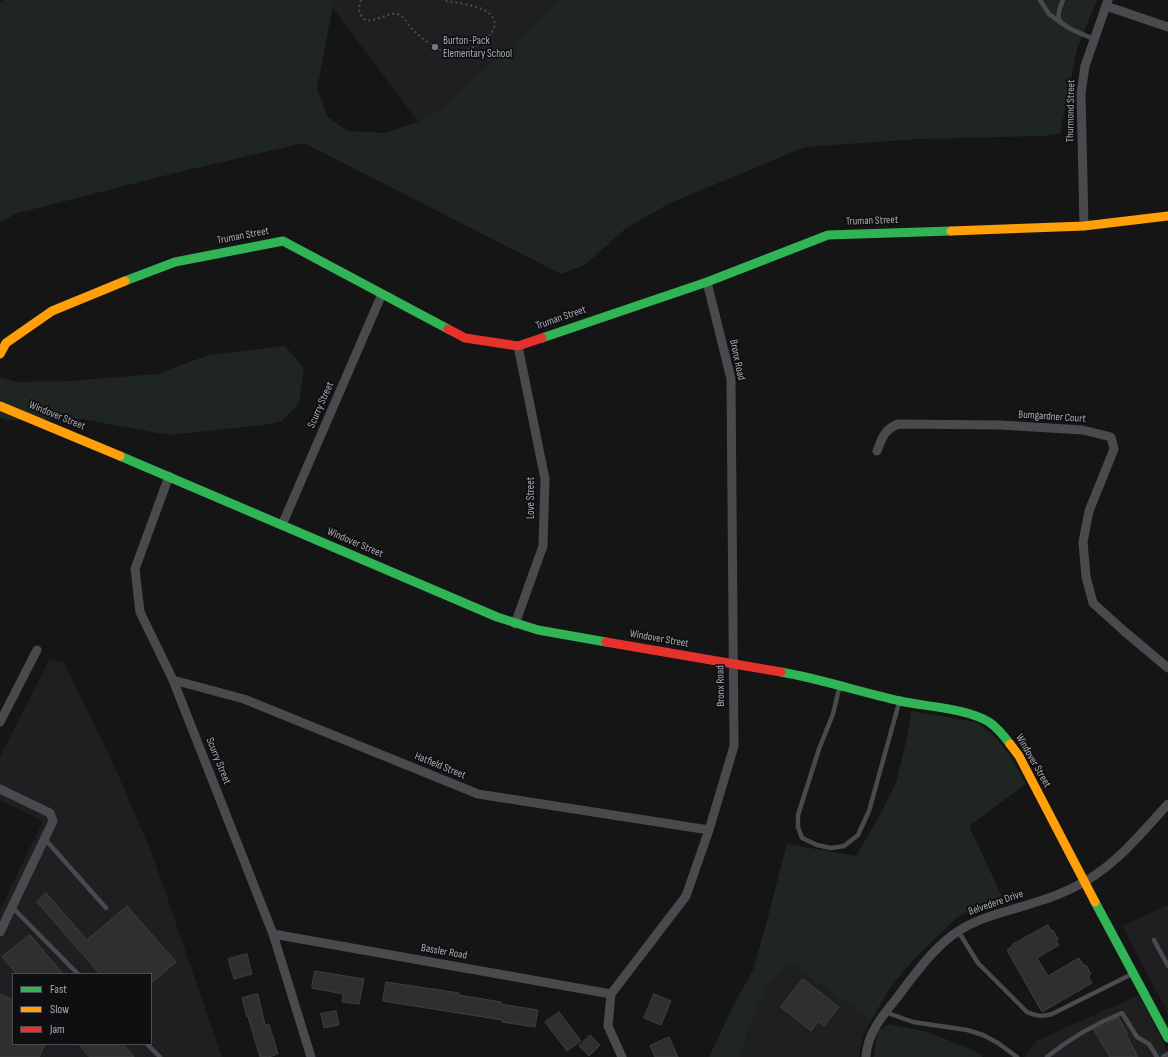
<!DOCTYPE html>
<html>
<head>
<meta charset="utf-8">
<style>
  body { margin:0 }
  #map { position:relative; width:1168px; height:1057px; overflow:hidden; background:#151515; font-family:"Sofia Sans Condensed",sans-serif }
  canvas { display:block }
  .legend { position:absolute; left:12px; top:973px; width:140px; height:72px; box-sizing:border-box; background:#0f0f11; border:1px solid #4c4d52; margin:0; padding:5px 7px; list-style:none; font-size:12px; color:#a8abb4 }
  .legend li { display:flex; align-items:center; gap:8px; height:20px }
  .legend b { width:20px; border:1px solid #4c4d52 }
</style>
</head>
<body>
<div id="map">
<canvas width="1168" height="1057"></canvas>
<ul class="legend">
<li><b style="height:5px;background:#30b455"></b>Fast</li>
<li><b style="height:5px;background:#ff9f0a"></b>Slow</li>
<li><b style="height:5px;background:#e5322d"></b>Jam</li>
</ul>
</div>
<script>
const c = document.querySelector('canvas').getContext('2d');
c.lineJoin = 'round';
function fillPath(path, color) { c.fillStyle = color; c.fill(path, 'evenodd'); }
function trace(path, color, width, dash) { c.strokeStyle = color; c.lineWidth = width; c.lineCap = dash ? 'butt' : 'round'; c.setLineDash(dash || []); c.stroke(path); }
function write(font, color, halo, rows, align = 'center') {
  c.font = font + ' "Sofia Sans Condensed",sans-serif'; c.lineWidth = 3.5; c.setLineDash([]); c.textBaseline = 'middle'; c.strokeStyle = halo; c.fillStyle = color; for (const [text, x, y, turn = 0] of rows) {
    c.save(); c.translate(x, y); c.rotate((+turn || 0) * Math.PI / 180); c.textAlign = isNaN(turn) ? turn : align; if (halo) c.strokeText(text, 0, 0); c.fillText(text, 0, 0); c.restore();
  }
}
fillPath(new Path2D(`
  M334,0H560L465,87L440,108L418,122L332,7Z
  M49,660L64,662L115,768L151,851L222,1057H0V910L43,821L0,800V757ZM13,974H151V1044H13Z
  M1168,905V1013L1122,926Z
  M790,963L871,1021L863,1035L859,1057H740L750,1025L769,983Z
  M1139,995L1168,1052V1057H1024L1038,1040Z`), '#1f1f21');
fillPath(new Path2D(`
  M3,0H334L317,89L328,117L348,131L385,133L418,122L440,108L465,87L560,0H1097L1077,49L1060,134L1042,136L919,139L805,147L668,204L625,229L585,265L561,274L304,143L179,172L18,213L0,222V2Z
  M285,346L304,368L299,403L282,421L264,425L169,435L82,419L7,420L0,418V378L18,382L69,381L157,374L209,355Z
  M911,711L948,717L978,723L993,735L1010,755L1026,784L969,826L1006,905L976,909L958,917L913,960L888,991L871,1021L790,963L769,983L750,1025L740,1057H709L734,1004L753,970L765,928L787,844L856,856L880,815L896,783L908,733Z
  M889,1024L928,1032L975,1051L983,1057H873L878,1031Z`), '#1f2520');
const building = new Path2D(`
  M46,893L87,940L127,906L176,962L151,983V974H100L37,902Z
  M1048,925L1051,931L1053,930L1058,939L1056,940L1059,945L1037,958L1048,976L1079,958L1084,966L1086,965L1091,974L1088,976L1092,983L1042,1012L1007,950L1013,946L1012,945Z
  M30,935L63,974H17L2,957Z
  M247,954L252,974L234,979L228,959Z
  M315,971L364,979L359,1004L342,1002L343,994L312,988Z
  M803,979L839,1007L824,1026L818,1021L811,1031L781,1007Z
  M386,982L459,993V995L501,1002L500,1004L538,1010L535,1027L502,1022V1020L383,1001Z
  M0,994L13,1000V1044H45L39,1057H0Z
  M258,994L265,1025L269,1024L278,1054L269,1057H260L248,1017H247L242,998Z
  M654,994L671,1001L661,1025L644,1018Z
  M336,1011L339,1025L324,1028L321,1014Z
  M559,1012L581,1041L567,1051L545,1022Z
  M1119,1018L1127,1033L1126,1034L1138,1057H1110L1094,1030Z
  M590,1035L600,1045L589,1056L579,1046Z
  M669,1037L678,1057H655L650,1046Z
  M79,1044H123L134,1057H90Z`);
fillPath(building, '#2f2f30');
trace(building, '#3e3f41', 1);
trace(new Path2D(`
  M361,0C359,5 358,10 361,15C367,29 387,11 397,14C405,16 408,25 414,31C423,39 437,51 450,53C465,55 507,34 491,15C482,5 455,3 442,0`), '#4b4c4e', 2, [2, 3]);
trace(new Path2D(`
  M1040,0L1049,14L1061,23
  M1063,0C1061,5 1057,13 1059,19C1062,28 1086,35 1094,39
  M840,685L833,714L819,749L798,815V827L802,838L817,845L831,848L844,846L858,835L869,811L899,703
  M44,838L106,908
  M12,907L78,974
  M958,931L978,963L1027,1012C1036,1016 1042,1017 1052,1014L1132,974
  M1154,940L1168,966
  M885,1012L913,1022L967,1030L983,1035L998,1043L1017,1057
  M147,1044L160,1057
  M1047,1057C1069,1039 1095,1024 1122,1013L1137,1037L1149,1044L1157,1057
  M1163,1057L1168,1054`), '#4a4a4e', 4.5);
trace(new Path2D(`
  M1106,6L1168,27
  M1084,226L1081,93L1085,66L1108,0
  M877,451C882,438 884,430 898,424L1000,425L1083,430L1111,437L1114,449L1089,511L1083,542L1086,577L1093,603L1124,631L1168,668
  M169,476L135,569L140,612L173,680L273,934L311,1057
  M282,525L382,294
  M515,624L543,546L545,479L518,346
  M173,680L244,699L478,794L709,830
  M0,722L37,650
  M0,789L50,813L53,821L0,932
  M273,934L611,994
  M622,1057L608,1026L611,994L686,896L709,830L734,746L731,379L707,282
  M866,1057C867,1034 882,1016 896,999C915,974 937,942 965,927C986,915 1010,911 1033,903C1051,898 1068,891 1084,882C1118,863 1142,832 1168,804`), '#4a4a4e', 9);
trace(new Path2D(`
  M125,281L175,262L283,241L448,329
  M542,338L707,282L828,235L951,231
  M120,456L497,617L538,630L606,642
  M781,672C821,679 860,692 900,701C927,707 966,708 989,722C998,728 1004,736 1010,744
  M1095,902L1168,1038`), '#30b455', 9);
trace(new Path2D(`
  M951,231L1084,226L1168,216
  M0,354L6,343L52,311L125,281
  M0,406L120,456
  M1010,744L1019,756L1095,902`), '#ff9f0a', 9);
trace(new Path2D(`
  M448,329L465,338L518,346L542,338
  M606,642L781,672`), '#e5322d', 9);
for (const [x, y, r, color] of [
  [435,47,4,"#75767c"]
]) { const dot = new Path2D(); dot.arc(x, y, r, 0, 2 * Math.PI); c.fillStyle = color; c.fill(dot); trace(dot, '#0f0f11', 1.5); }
write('11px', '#a8abb4', '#0f0f11', [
  ["Burton-Pack",443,41],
  ["Elementary School",443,54]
], 'left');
write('11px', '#a8abb4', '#0f0f11', [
  ["Thurmond Street",1071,111,-89],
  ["Truman Street",872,221,-2],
  ["Truman Street",243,236,-11],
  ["Truman Street",561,318,-19],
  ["Bronx Road",737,360,78],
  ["Scurry Street",321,405,-66],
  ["Windover Street",57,416,22],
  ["Bumgardner Court",1052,417,4],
  ["Love Street",531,498,-90],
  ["Windover Street",355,543,23],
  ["Windover Street",659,639,10],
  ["Bronx Road",721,686,-91],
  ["Scurry Street",218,761,68],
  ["Windover Street",1033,761,60],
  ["Hatfield Street",440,766,22],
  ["Belvedere Drive",996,903,-19],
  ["Bassler Road",444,952,10]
]);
</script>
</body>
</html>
